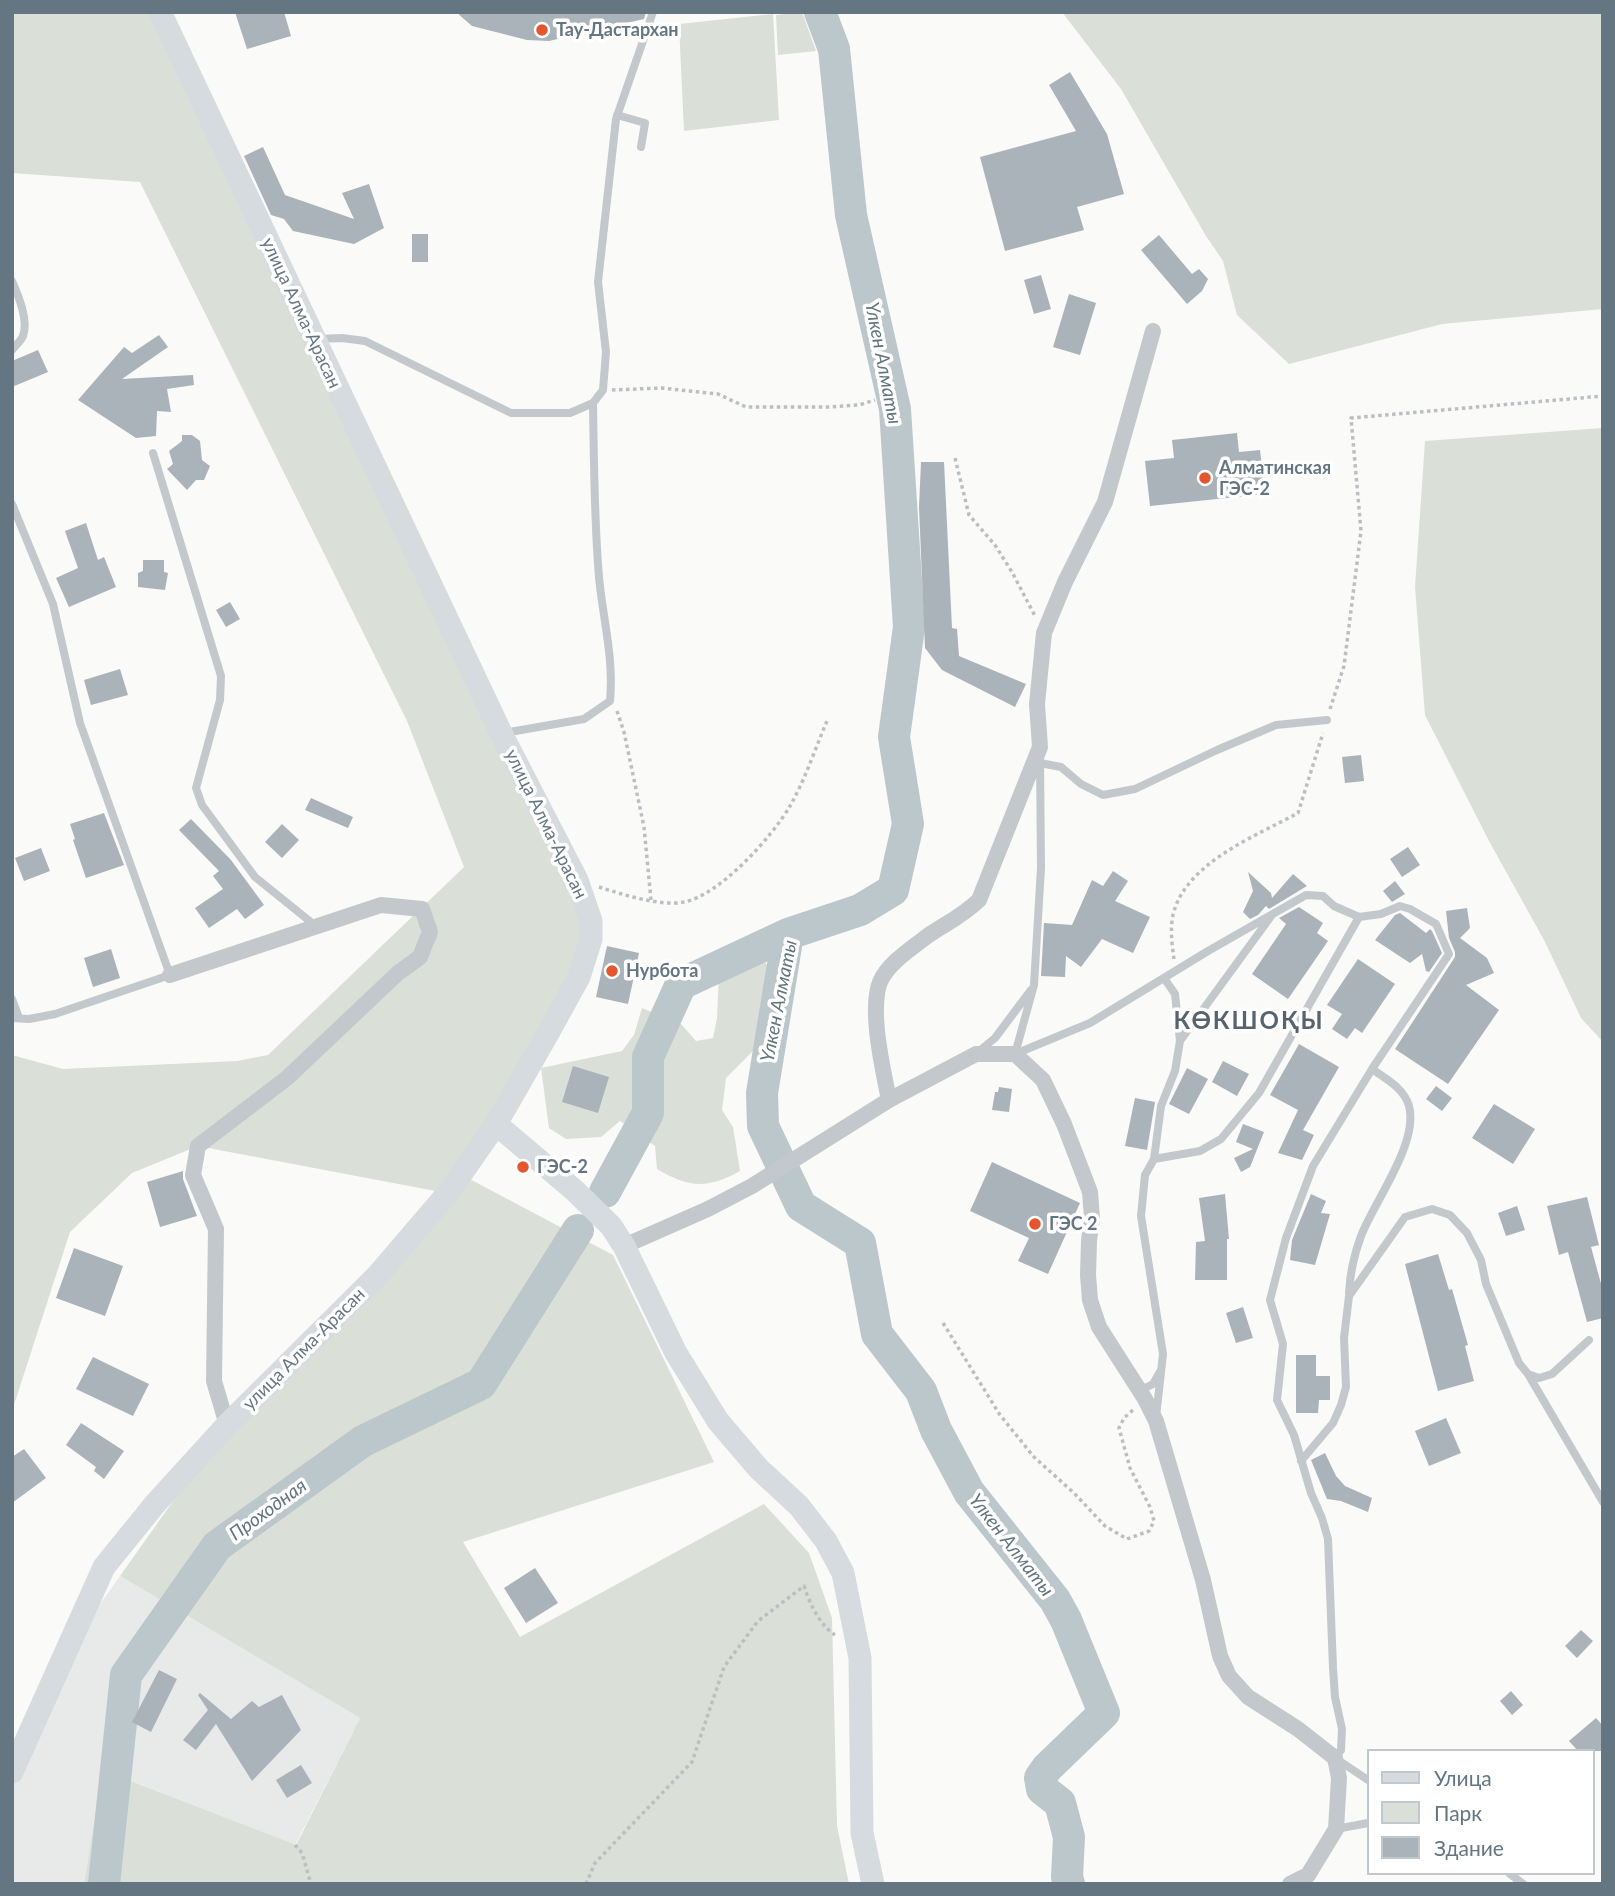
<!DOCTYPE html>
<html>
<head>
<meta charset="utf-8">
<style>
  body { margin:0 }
  #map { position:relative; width:1615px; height:1896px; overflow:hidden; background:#fafaf8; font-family:Lato,sans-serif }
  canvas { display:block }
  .frame { position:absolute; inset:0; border:14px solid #657683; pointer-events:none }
  .legend { position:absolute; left:1367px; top:1749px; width:228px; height:126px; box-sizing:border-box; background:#fff; border:2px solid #c1c8cd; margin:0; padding:9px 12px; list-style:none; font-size:21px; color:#657683 }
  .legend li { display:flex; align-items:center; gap:14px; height:35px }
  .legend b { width:35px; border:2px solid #c1c8cd }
</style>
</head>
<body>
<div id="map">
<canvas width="1615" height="1896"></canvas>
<div class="frame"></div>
<ul class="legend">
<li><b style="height:9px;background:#d6dbdf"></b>Улица</li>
<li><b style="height:19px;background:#dadfd7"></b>Парк</li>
<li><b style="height:19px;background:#aab3b9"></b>Здание</li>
</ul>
</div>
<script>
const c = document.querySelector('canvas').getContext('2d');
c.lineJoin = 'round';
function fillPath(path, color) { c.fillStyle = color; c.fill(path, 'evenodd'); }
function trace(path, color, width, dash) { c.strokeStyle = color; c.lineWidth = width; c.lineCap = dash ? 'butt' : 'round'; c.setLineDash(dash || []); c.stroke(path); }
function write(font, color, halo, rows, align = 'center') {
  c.font = font + ' Lato,sans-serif'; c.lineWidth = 7; c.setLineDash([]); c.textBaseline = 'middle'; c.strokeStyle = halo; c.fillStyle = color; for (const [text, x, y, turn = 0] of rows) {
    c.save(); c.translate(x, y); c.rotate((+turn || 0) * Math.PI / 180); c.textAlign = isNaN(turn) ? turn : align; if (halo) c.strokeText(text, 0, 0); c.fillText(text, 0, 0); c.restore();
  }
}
fillPath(new Path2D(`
  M120,1576L360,1718L295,1845L104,1770L84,1884H12V1772L62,1658Z`), '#e8e9e9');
fillPath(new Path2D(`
  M12,12H160L501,733L591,939L462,1175L613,1255L714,1462L463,1542L520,1637L764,1504L809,1553L832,1618L837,1826L849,1884H84L103,1770L296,1845L360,1718L120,1576L227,1425L446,1193L198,1146L132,1173L70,1232L12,1411V1055L63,1069L237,1061L268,1055L464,867L407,721L140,182L12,173Z
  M802,12L816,51L778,55L776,15Z
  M1062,12H1603V309L1442,324L1289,364L1237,315L1223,261L1206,236L1121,89Z
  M773,14L779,120L684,131L679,24Z
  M1603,428V1042L1581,1018L1544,940L1489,841L1425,715L1415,587L1425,441Z
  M764,959L770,972L755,1049L726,1078L722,1110L733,1127L740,1171C708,1189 689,1188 657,1169L655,1146L620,1121L601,1137L566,1139L549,1128L541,1068L622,1051L634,1035L642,1008L681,1024L696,1041L713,1038L717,1018L719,973Z`), '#dadfd7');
trace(new Path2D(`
  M820,12L834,49L851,215L895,409L909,627L894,737L908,824L893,890L860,910L788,934L762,1093L763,1126L801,1206L860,1243L877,1334L921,1391L936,1430L969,1492L1055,1600L1066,1620L1104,1713L1047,1768L1040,1778L1042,1789L1060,1803L1069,1837L1067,1877L1069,1884
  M605,1192L648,1113V1057L681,984L788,934
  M104,1884L126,1675L217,1546L363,1441L481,1384L578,1230`), '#bbc7cb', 32);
fillPath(new Path2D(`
  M235,12H284L291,36L247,49Z
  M456,12H646L644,19L549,41L527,40L472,26Z
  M1070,72L1107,134L1124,194L1077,207L1084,230L1005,251L980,157L1076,131L1049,85Z
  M263,147L285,195L354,219L342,193L369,184L384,228L354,244L293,231L284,219L271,215L244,156Z
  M412,234H428V262H412Z
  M1159,235L1192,274L1199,269L1208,279L1202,291L1187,304L1141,250Z
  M1041,275L1051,309L1034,314L1024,280Z
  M1069,294L1096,303L1080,355L1053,347Z
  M159,335L168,347L122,379L193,375L194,385L167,389L171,412L157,411L156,436L136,438L78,400L124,347L132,353Z
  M38,350L48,372L12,387V361Z
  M1237,433L1239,452L1260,450L1265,494L1150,506L1145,461L1174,458L1172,440Z
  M182,435H192L200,441L202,460L210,466L204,480H196L187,490L167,469L173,464L169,451L182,441Z
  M921,462H944L952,628L957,629L959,656L1026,684L1015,707L942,670L925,648L919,507Z
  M86,523L98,560L104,557L116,587L69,607L56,578L78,568L65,531Z
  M143,560H164V572L168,573L165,590L138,587V573L143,571Z
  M230,602L240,619L226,627L216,610Z
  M120,669L128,695L91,705L84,680Z
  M1361,755L1364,781L1345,783L1342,757Z
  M311,798L353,817L348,828L305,810Z
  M104,813L124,865L86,878L73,840L75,839L70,824Z
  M191,819L231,860L264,905L245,919L237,909L209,928L195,908L223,889L213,876L219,871L179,830Z
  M282,824L299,840L282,858L265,842Z
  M1408,847L1420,865L1402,877L1390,859Z
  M41,848L50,871L24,881L15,858Z
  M1113,871L1128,881L1115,901L1150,917L1133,953L1102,939L1081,967L1066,956L1065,977L1041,976L1044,923L1072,925L1092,880L1103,886Z
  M1248,872L1271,893L1272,898L1293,874L1307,886L1269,909L1266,906L1258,915L1250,919L1243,912L1253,891Z
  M1395,881L1405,894L1392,902L1383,891Z
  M1299,907L1323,923L1317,933L1328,941L1288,999L1252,974L1286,924L1279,918Z
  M1467,908L1470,928L1460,938L1487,958L1494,973L1466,985L1499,1010L1448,1084L1395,1049L1455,957V952L1449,938L1446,911Z
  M1400,913L1426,933L1430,929L1432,931L1442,953L1429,972L1426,971L1422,954L1410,963L1375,940L1395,915Z
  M607,946L639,953L628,1004L596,997Z
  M111,949L120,978L93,987L84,958Z
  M1358,959L1395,984L1362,1033L1355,1028L1347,1039L1332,1029L1342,1014L1327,1005Z
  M1299,1044L1339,1067L1303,1130L1314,1135L1302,1160L1278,1153L1298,1110L1270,1095Z
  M1223,1061L1249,1074L1237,1096L1212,1082Z
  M573,1066L609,1077L598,1113L562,1102Z
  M1187,1068L1208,1079L1189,1114L1169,1104Z
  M1436,1086L1452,1098L1442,1111L1426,1099Z
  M999,1087L1012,1089L1009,1112L992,1110L995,1092H998Z
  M1135,1098L1155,1102L1147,1150L1125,1146Z
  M1494,1104L1535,1129L1513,1164L1472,1138Z
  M1243,1124L1264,1132L1250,1167L1241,1172L1234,1158L1253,1149L1236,1142Z
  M992,1162L1080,1203L1048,1274L1018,1261L1029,1238L970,1211Z
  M183,1171V1179L197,1216L160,1227L147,1182Z
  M1225,1194L1229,1239H1227V1280H1195L1196,1242L1205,1241L1199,1198Z
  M1311,1194L1326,1201L1321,1213L1330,1214L1315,1265L1290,1260L1292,1240Z
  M1587,1197L1599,1245L1591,1247L1603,1291V1318L1587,1322L1568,1252L1559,1255L1547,1206Z
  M1517,1206L1525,1230L1506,1236L1498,1213Z
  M74,1248L123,1266L105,1316L56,1298Z
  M1438,1254L1449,1290L1452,1289L1468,1345L1465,1346L1474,1381L1438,1391L1405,1264Z
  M1243,1307L1253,1338L1236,1343L1226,1313Z
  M1296,1355H1316V1376H1330V1400H1319L1318,1413H1296Z
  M93,1357L149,1384L133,1416L76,1389Z
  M1446,1418L1461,1453L1429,1466L1415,1431Z
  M81,1423L124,1451L104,1479L94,1471L96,1467L66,1445Z
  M24,1449L46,1478L12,1503V1457Z
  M1325,1453L1336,1476L1345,1486L1372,1498L1368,1512L1341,1501L1327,1499L1311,1460Z
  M535,1568L558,1603L526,1623L504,1588Z
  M1581,1630L1593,1641L1577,1658L1565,1646Z
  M159,1670L177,1679L151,1732L132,1722Z
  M1511,1691L1523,1705L1512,1715L1500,1701Z
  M200,1693L231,1719L252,1701L259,1707L282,1695L301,1730L252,1781L216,1724L196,1750L183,1740L208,1710L198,1695Z
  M1596,1718L1603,1726V1751H1578L1569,1741Z
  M301,1765L312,1783L287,1798L276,1780Z`), '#aab3b9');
trace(new Path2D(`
  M612,390L661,388L718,394L746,407H828L859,405L875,400
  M955,458L969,515L995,545L1012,572L1035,616
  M1330,709L1344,666L1361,531L1351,418L1603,396
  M617,711L624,732L644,827L651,900
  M599,887C621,894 661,907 684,902C720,895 772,837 790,806C805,780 815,749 827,721
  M1174,959C1172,945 1170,929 1173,915C1185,863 1256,836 1298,813L1323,733
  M943,1323L1000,1415L1034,1457L1074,1493L1105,1526L1127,1539L1149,1531L1154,1521L1150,1507L1130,1468L1119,1428L1124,1418L1133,1410
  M295,1845L302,1853L311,1884
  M586,1884L595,1863L692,1762L724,1667L758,1621L804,1586C810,1604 819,1624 835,1635`), '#bbbfc2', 3.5, [3.5, 3.5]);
trace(new Path2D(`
  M617,115L645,123L641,147
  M12,281C18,295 29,320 23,336C21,341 15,346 12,350
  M317,339L342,338L365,341L511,413H570L593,403L603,390L606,352L598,282L616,119L653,12
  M153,453L221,676L220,700L196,788L202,805L255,877L317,927
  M12,504L53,604L80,723L170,975L55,1014L29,1019L12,1018
  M504,733L584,719L610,701C614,657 603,620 599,577C594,519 594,461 593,403
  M1040,763L1061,767L1081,784L1103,795L1135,789L1217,750L1276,725L1327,720
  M1164,978L1175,994L1180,1041
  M12,999L19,1018
  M978,1052L995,1038L1031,990
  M1015,1054L1090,1023L1208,951L1306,895L1323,896L1334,906L1359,917L1381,914L1400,906L1410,909L1436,924L1449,954L1372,1069L1313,1166L1286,1238L1270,1300L1283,1344L1277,1400L1294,1435L1311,1493L1322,1518L1328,1539L1333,1668L1335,1697L1342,1729L1341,1750L1335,1758L1368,1780
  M1015,1054L1034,985L1041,868L1040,759
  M1154,1159L1200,1151L1221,1139L1259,1093L1359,917
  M1349,1293C1350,1273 1354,1255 1361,1236C1374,1202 1419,1143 1409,1106C1404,1088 1386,1079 1372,1069
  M1528,1374L1603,1502
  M1138,1385L1145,1388L1153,1384L1161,1370
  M1156,1417L1163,1354L1141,1216L1145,1175L1154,1159L1161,1106L1175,1071L1180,1041L1272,915
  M1301,1461L1333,1423L1341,1405L1346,1387L1344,1338L1349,1296L1405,1217L1432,1209L1450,1215L1467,1233L1481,1260L1486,1284L1519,1363L1528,1374L1539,1378L1552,1374L1589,1340
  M1336,1829L1368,1823
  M1509,1873L1523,1884`), '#c3c8cc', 8);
trace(new Path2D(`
  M170,975L381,905L422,909L430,932L420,957L398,973L287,1078L198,1146L193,1175L216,1229L214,1381L227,1425
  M889,1100C883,1069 869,1011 880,982C888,963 911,949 926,937C946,923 960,918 979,900L1040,747L1037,704L1044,633L1065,582L1105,502L1153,331
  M624,1246L708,1209L752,1186L889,1100L976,1054H1015L1043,1080L1064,1124L1090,1192L1092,1218L1089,1241L1088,1275L1090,1300L1099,1327L1145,1399L1156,1421L1203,1580L1220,1656L1229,1676L1248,1697L1298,1729L1335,1758L1339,1778L1336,1829L1308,1875L1290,1884`), '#c3c8cc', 16);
trace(new Path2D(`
  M496,1124L574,1190L611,1226L624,1246L676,1353L718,1421L758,1468L799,1506L826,1541L843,1573L860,1658L862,1833L873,1884
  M12,1772L104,1567L155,1504L227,1425L377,1276L448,1193L496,1124L547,1035L579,977L591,939V921L577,880L501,733L160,12`), '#d6dbdf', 23);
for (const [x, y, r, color] of [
  [542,30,7,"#e4572e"],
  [1205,478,7,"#e4572e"],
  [612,971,7,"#e4572e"],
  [523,1167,7,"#e4572e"],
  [1035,1224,7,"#e4572e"]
]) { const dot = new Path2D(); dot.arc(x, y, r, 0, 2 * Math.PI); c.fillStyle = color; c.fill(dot); trace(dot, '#fff', 2.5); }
write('bold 18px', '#657683', '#fff', [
  ["Тау-Дастархан",556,30],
  ["Алматинская",1219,468],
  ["ГЭС-2",1219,489],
  ["Нурбота",626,971],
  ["ГЭС-2",537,1167],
  ["ГЭС 2",1049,1224]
], 'left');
write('18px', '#657683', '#fff', [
  ["улица Алма-Арасан",301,313,65],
  ["улица Алма-Арасан",546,824,64],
  ["улица Алма-Арасан",304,1349,-45]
]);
write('italic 19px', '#60757c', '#fff', [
  ["Үлкен Алматы",883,363,79],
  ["Үлкен Алматы",779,1001,-79],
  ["Проходная",268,1510,-36],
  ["Үлкен Алматы",1011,1545,52]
]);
c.letterSpacing = '2px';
write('bold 24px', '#57646e', '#fff', [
  ["КӨКШОҚЫ",1249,1021]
]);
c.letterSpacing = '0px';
</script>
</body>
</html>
